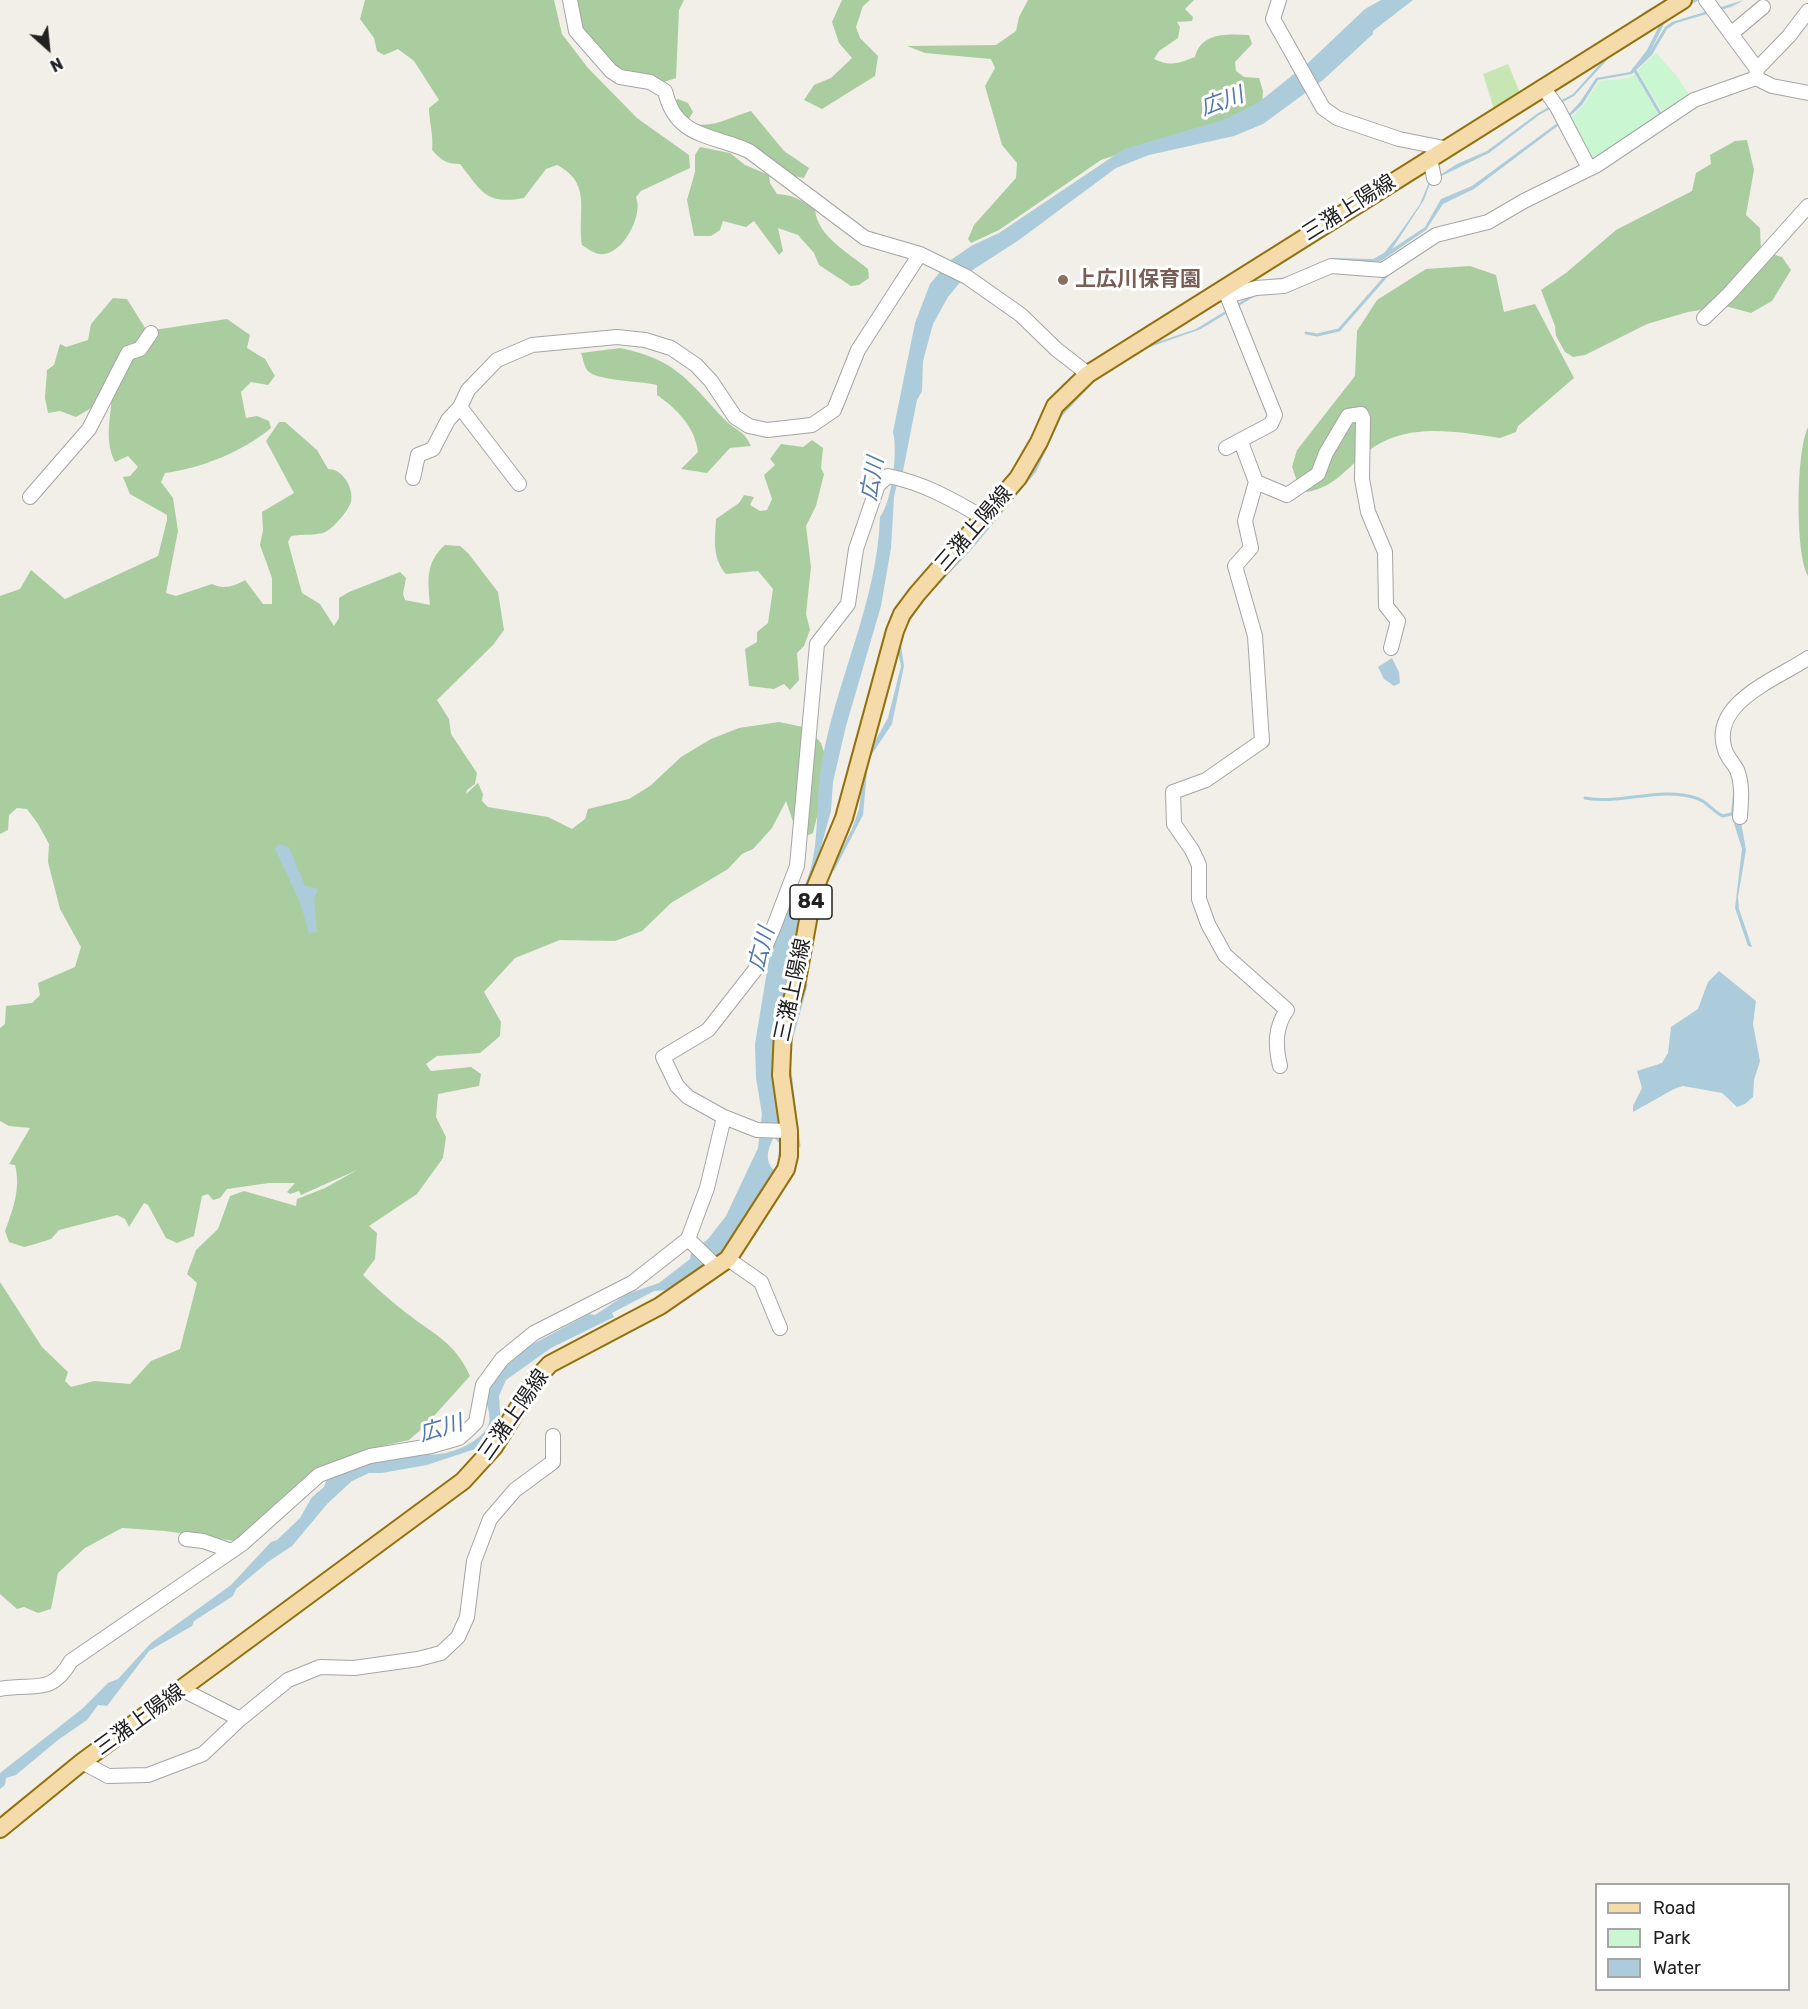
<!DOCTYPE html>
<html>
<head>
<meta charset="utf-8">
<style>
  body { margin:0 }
  #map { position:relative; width:1808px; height:2009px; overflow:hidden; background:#f1efe8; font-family:Rubik,sans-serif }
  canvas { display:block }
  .legend { position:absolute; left:1595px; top:1883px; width:195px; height:108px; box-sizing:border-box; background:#fff; border:2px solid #a6a6a6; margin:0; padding:8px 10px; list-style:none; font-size:18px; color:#212121 }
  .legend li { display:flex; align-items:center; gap:12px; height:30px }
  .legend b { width:30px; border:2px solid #a6a6a6 }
  .north { position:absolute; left:18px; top:18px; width:60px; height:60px; -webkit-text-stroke:4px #fff; paint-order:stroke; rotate:153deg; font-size:16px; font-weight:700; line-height:24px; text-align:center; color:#212121 }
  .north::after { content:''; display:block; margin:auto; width:21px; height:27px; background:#212121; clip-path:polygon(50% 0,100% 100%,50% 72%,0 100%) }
</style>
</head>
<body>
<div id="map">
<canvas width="1808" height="2009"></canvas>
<ul class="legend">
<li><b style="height:8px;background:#f5dba9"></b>Road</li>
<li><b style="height:16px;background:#caf6d1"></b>Park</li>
<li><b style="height:16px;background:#adccdb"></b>Water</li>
</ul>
<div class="north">N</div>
</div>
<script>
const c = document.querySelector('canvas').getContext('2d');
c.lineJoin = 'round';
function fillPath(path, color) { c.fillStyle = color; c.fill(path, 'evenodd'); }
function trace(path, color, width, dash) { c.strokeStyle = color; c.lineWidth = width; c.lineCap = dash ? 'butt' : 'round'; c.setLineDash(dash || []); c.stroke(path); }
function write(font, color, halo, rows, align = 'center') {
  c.font = font + ' Rubik,"Noto Sans JP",sans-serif'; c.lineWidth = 6; c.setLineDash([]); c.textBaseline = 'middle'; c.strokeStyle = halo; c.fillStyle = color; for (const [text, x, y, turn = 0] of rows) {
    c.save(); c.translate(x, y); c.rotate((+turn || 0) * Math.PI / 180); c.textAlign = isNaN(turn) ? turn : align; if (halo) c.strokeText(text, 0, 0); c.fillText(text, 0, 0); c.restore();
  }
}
fillPath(new Path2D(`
  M1508,64L1520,93L1494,109L1483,74Z`), '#c8e6b3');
fillPath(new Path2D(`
  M365,0H554L562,34L588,68L637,118L689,155L690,168L641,191L636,197C644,216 621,258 599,254C593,253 587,248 582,245C577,211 593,184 557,165L546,169L524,198C486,205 482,192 460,164C446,164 441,160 432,150C434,137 429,122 429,108L439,100L414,61L398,49L384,55L377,51L374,38L360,19Z
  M571,0H684L679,10L676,78L664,82L632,83C604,59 577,40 571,0Z
  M842,0H870L863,6L856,27L860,38L878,56L875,76L822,109L804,100L814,85L831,78L852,58L839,43L832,22Z
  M1028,0H1194L1185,9L1193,17L1192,21L1177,22L1180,27L1178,38L1159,51L1154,59C1170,67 1179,63 1195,57C1201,32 1228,34 1249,35L1252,44L1235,62L1236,71L1244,77L1259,78L1263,91L1262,105L1170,142L1140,147L1101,160L999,230L971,243L968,239L974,225L1016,178L1017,163L1002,145L985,86L995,68L991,59L925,53L907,46L996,45L1016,31L1019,17Z
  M678,99L688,103L693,112L688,120C705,133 732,116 751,111L784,151L809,168L804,178L789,175L732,147L707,144L691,135L667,105Z
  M1747,140L1754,170L1746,215L1760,228L1761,251L1782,257L1791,270L1772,301L1751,313L1725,306L1688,312L1647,324L1585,355L1573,357L1565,352L1556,336L1555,326L1541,290L1566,273L1616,230L1692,191L1696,173L1711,164L1710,155L1735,141Z
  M700,147L730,153L745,165L769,175L770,183L777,194C793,195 802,200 815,210C818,237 848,252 868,269L869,278L859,285L851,286L819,265L814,253L798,235L778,228L783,251L779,255L754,221L746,227L723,221L720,230L711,236H694L687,200L695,172V155Z
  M1470,266L1496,275L1504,312L1535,304L1574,378L1518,426L1516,432L1500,438C1452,431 1403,421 1363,455C1344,472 1333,487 1307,492L1298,484L1292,467L1297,450L1355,376L1357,331L1377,300L1426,269Z
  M113,298L127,299L147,331L227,319L250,335L247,348L265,359L275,376L268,385L251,382L241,392L246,418L257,416L269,421L271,428C242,452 202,468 165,473L161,482L173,498L178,531L166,593L176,596L212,584C223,590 235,586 245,580L263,604H272V578L260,545L263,530L262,512L294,493L266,441L279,422H285L317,450L328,469C343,469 354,488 351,502C348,511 335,526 327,531C320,536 301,534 291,536L288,542L302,593L320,604L334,626L339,618V598L349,592L400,572L406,578L403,594L405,600L430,605C428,580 425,563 445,545L460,546L468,553L498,592L504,630L493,645L437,700L449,719L451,734L477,773L475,784L467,790L466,794L478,783L483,794L482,801L488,807L548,817L572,829L585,819L588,809L629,799L650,786L681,757L711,739L739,728L779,722L808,728L821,743L824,752V788L813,833L799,839L786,801L772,828L753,849L742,854L728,869L671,903L642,931L615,941L560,940L515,958L484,992L501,1022L500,1036L480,1053L437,1056L426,1064L431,1071L471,1067L481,1074L479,1086L438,1094L436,1117L446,1137L443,1158L417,1194L369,1226L377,1233L375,1259L363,1275C376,1288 390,1300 405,1312C432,1333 456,1343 470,1376L424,1427L409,1440L373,1448L327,1466L290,1491L235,1541L165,1531L122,1528L85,1548L58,1573L51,1609L38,1613L24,1607L17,1609L0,1594V1282L42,1347L68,1372L65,1381L71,1387L94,1381L130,1384L151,1361L180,1349L197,1283L187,1274L196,1250L218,1229L230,1196L244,1191L296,1206L297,1199L325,1188L357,1170L301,1195L299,1191L290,1194L287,1192L295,1183H269L227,1189L220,1198L213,1200L208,1194L202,1196L194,1236L177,1243L166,1238L148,1205L144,1203L129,1227L125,1219L117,1215L59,1230L51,1239L32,1245L24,1247L9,1242L5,1231C13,1210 21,1188 15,1165L9,1164L30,1128L9,1126L0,1121V1028L5,1024L6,1006L32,1003L40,995L38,983L75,967L81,947L60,909L48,862L49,844L38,824L27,809L17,808L9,815L8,830L0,834V596L20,589L31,570L65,599L158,556L167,520V515L130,494L123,477L130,476L138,467L128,456L115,462C103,438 112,415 112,390L93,407L76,417L60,411L48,413L45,398L47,370L54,365L60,344L66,347L88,340L91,324Z
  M620,348C676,359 688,381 725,420C736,431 744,430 751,446L730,448L707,473L681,469L698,452C695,427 677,409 657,395V385C641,381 597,381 588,371C584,367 583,358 581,353Z
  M1808,427V576C1795,553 1796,451 1808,427Z
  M812,440L823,448L821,468L824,474L816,506L806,526L811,567L806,614L810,630L804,646L797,653L799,680L790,690L784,684L774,689L749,686L745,649L757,642V632L768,623L773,589L758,571L726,574C712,558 715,540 716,519L739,503L744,495L754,497L750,505L760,511L767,510L772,499L764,475L775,465L770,459L781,444L803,447Z`), '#aacda0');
fillPath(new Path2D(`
  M1656,53L1676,75L1691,98L1664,115L1637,71Z
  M1635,74L1660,118L1595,160L1590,158L1570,118L1583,106L1599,81L1628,78Z`), '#caf6d1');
fillPath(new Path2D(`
  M1381,0H1413L1373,31V34L1323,80L1263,124L1234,136L1149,155L1116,168L1019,240L968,273L948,297L933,324L923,361L922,391L917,400L902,476L898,480L894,497L891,548L881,606L846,726L833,782L831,811L821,847L793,979L776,1025L774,1058L784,1122L781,1158L778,1157L780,1144L774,1137C767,1150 764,1162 776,1172L724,1253L672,1290L654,1291L612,1313L614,1317L551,1348L506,1380L499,1396L501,1427L490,1444L427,1465L382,1473H369L352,1481L328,1503L292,1546L268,1562L236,1589L233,1596L194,1621L192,1626L149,1651L107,1706L98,1705L87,1720L58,1740L16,1775L6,1778L5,1785L0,1789V1773L82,1709L108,1683L118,1679L151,1643L231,1585L271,1542L277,1540L300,1518L312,1497L324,1487L327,1479L343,1469L421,1452C439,1461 484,1443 489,1423C491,1416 487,1406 486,1399L483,1398L498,1373L531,1345L589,1314L595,1315L627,1294L659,1283L690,1259L691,1253L708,1239L726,1216L758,1148L762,1114L756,1078L755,1044L769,959L792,894L799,896C821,862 815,814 820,775C832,687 877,607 880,517C892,502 898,451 893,432L915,323L930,284L948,262L971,246L999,233L1124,149L1223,120L1259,102L1309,62L1365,9Z
  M1693,0H1699L1667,18L1651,50L1665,27L1672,22L1744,0L1731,7L1676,23L1667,29L1652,55L1632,74L1598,80L1582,105L1568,118L1474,189L1443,204L1426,230L1381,261L1373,264L1332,262L1260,293L1201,329L1147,348L1110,371L1094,382L1062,416L1036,472L972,549L924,600L904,630L900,639L904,666L892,724L868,760L863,815L834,871L831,869L852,829L859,809L865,759L888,718L901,666L896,641L905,621L1034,469L1058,416L1095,377L1149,345L1196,329L1255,293L1236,285L1286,277L1331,258L1373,259L1384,253L1397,237L1420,204L1429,182L1457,164L1487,151L1538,113L1573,94L1618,44L1620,46L1574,96L1539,115L1489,153L1431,181L1424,200L1392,249L1425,227L1441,199L1472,186L1567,116L1580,102L1596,78L1630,72L1647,50L1663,18Z
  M1808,651V655L1728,708L1731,765L1746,850L1738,897L1739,909L1752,947L1748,946L1735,908L1742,849L1731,814L1734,785L1717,730C1722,690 1778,673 1808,651Z
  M1392,658L1399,672L1400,683L1394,686L1384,679L1378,667Z
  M278,844L289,847L305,886L318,889L314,899L317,932L309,933L300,902L275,849Z
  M1719,971L1756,1001L1753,1024L1760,1061L1754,1080L1753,1097L1745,1104L1737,1107L1722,1093L1683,1086L1674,1089L1633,1112V1106L1642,1088L1637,1071L1662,1063L1668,1053L1671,1027L1698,1009L1708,982Z`), '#adccdb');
trace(new Path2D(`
  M1644,14L1667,0
  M1634,69L1662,117
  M1306,333L1317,335L1339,330L1388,274
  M1585,798C1622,805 1659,786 1696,798C1707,801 1713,812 1723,816L1735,813
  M791,1040L806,985
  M789,1064L799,1146`), '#adccdb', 3);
const minor = new Path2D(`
  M570,0L576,31L611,71L620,77L650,82L665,91C676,139 712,134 749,151L865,238L920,254L967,277L1021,315L1056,349L1088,374
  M1279,0L1273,19L1323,108L1337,118L1399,139L1444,148
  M1706,0L1757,69
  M1732,33L1763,7
  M1756,78L1757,69L1789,36L1808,11
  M1543,87L1557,107L1589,168
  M1430,158L1434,178
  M1224,288L1275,415L1271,424L1226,448
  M1227,296L1256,288L1284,286L1331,266L1383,270L1436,235L1488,222L1524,201L1597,165L1694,100L1756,78L1772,86L1808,93
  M1704,318L1729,294L1808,206
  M460,407L519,484
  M1241,442L1256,482L1245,521L1251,548L1235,566L1255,636L1262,741L1206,780L1173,792L1174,824L1192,850L1199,865V899L1208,924L1225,955L1287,1010C1275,1027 1275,1045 1280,1066
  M413,478L418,455L433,449L448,420L460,407L468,390L497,360L532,345L617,337L645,340L671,348L696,365L711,381L735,417L749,426L767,430L812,425L834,410L858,350L920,254
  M1256,482L1287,495L1318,474L1326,453L1348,416L1361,414L1363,418L1362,479L1368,512L1385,552L1386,606L1398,621L1391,648
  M30,497L89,429L128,353L140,349L151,333
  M1740,817C1741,801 1743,785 1737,770C1734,764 1727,757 1725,750C1709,703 1777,679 1808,658
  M789,1131L757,1130L724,1117L688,1097L677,1086L663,1057L708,1030L755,970L773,929L797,866L817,644L848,604L856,549L878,485L888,476C924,483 953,500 984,518
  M688,1239L717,1267
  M728,1259L761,1282L780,1328
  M186,1539L203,1541L232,1551
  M0,1689C34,1682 50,1697 71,1661L242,1544L319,1475L370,1456L431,1446L459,1438L468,1430L476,1422L483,1385L502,1359L534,1333L632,1283L688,1239L707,1188L724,1117
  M181,1689L240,1719
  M82,1762L108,1776L148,1775L203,1754L240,1719L288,1680L320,1667L354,1668L418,1659L441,1653L458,1637L467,1617L474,1561L490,1519L515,1490L553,1462V1436`);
const major = new Path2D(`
  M0,1829L82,1762L463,1481L494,1447L536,1379L550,1364L660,1306L728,1259L786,1169L789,1156V1131L781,1075L783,1030L796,986L813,893L844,818L895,631L902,614L917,594L1018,478L1039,442L1055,406L1088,374L1683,0`);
trace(minor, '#a5a5a5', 16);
trace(major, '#92710c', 20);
trace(minor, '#fff', 14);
trace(major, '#f5dba9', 16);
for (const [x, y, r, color] of [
  [1063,280,6,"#8d6e63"]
]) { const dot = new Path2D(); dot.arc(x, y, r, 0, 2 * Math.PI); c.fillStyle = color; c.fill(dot); trace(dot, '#fff', 2); }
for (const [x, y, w] of [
  [811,902,42]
]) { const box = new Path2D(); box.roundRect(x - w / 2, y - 17, w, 34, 4.5); c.fillStyle = '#fff'; c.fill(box); trace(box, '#212121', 1.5); }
write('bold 20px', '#212121', null, [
  ["84",811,902]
]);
write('21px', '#212121', '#fff', [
  ["三潴上陽線",1349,208,-32],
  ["三潴上陽線",974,529,-49],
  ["三潴上陽線",793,990,-78],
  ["三潴上陽線",514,1415,-55],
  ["三潴上陽線",140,1720,-36]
]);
write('bold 21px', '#785e54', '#fff', [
  ["上広川保育園",1075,280]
], 'left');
write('italic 22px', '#5378ab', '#fff', [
  ["広川",1222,102,-20],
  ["広川",873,479,-80],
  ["広川",762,949,-75],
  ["広川",441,1429,-16]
]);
</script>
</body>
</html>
